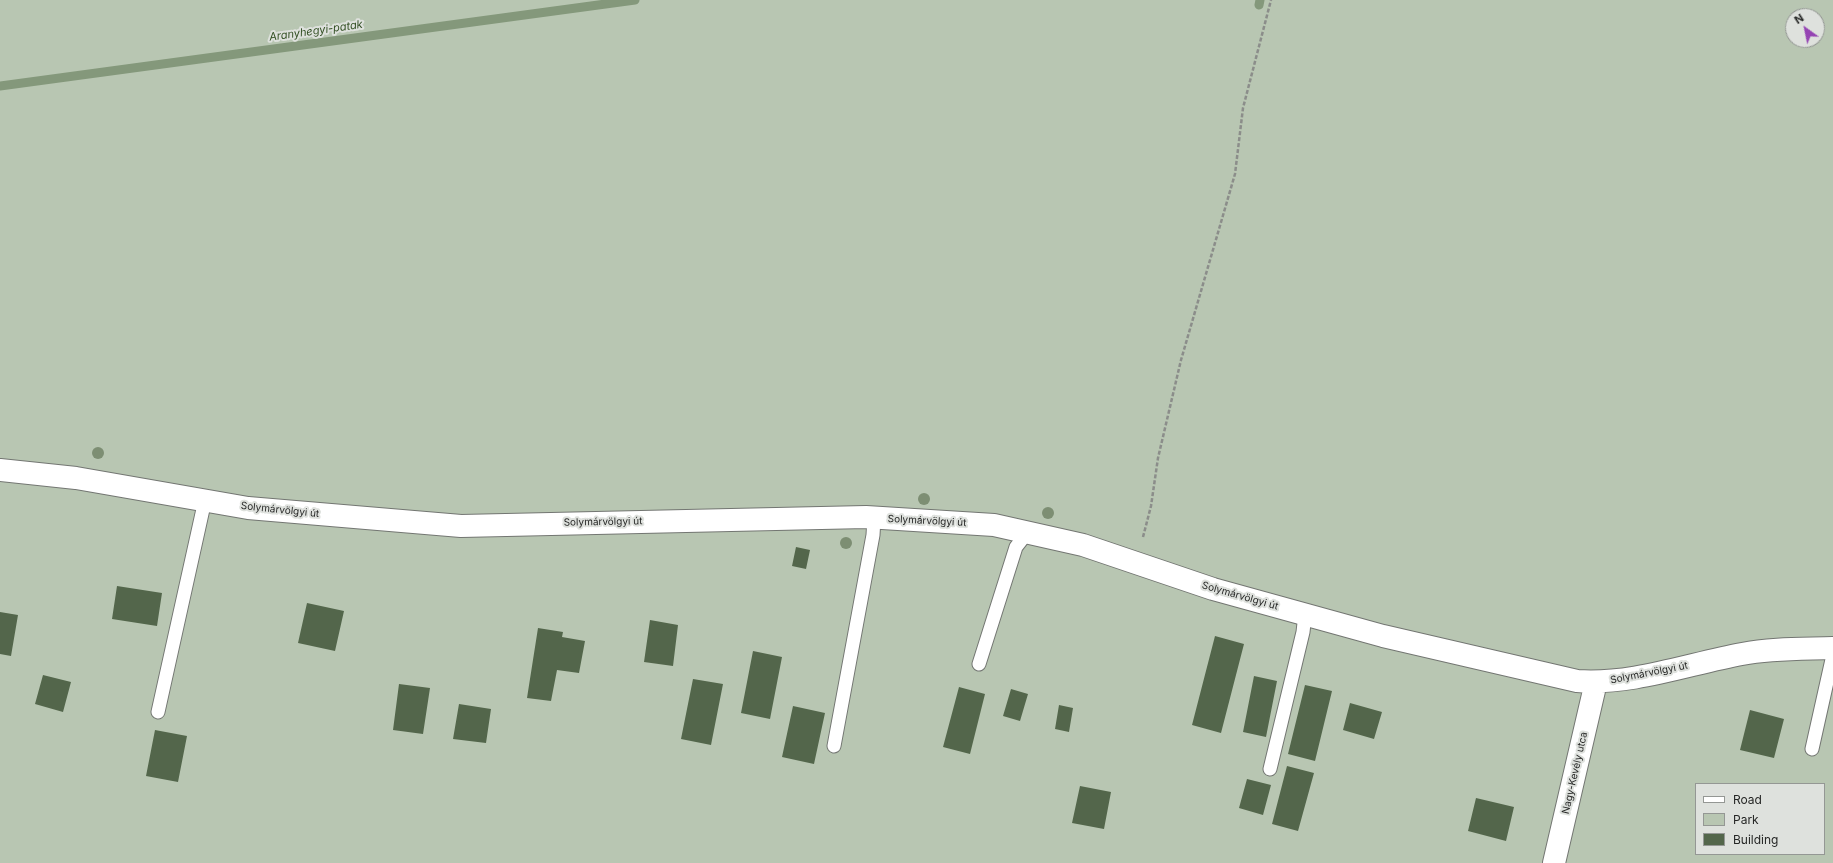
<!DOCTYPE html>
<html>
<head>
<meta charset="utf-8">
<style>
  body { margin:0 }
  #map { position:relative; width:1833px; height:863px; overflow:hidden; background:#dee1dd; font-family:Inter,sans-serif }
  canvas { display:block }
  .legend { position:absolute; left:1695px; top:783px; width:130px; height:72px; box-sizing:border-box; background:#dee1dd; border:1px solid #949794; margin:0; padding:5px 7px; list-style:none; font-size:12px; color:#262726 }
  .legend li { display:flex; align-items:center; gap:8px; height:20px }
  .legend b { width:20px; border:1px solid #949794 }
  .north { position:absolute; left:1785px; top:8px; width:40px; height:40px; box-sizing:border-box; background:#dee1dd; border:1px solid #949794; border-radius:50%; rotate:327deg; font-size:11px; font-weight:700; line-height:16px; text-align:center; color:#262726 }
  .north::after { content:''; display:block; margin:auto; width:14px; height:18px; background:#9544b3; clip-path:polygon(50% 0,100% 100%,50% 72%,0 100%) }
</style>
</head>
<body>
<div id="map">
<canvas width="1833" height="863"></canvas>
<ul class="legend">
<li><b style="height:5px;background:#fff"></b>Road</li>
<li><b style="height:11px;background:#b8c6b2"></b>Park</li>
<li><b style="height:11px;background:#53664b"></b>Building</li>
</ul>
<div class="north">N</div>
</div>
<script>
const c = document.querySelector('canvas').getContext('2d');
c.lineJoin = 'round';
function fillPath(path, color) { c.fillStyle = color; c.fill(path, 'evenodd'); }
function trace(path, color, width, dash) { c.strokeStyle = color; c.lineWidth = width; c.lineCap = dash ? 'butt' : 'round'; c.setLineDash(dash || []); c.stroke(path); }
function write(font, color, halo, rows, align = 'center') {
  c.font = font + ' Inter,sans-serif'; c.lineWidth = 4; c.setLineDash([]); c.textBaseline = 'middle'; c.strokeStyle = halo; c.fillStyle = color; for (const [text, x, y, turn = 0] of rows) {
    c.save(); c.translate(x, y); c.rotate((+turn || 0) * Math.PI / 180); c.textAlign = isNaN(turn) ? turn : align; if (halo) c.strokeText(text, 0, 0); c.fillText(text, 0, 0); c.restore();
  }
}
fillPath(new Path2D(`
  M0,0H1833V863H0ZM1793,16H1817V40H1793ZM1696,784H1824V854H1696Z`), '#b8c6b2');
trace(new Path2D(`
  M1259,5L1260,0
  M0,86L635,0`), '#84987b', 9);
fillPath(new Path2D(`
  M796,547L810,550L806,569L792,566Z
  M117,586L162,593L157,626L112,619Z
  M307,603L344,611L335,651L298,643Z
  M0,612L18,615L11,656L0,654Z
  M650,620L678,625L673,666L644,662Z
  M538,628L563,632L562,637L585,641L579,673L557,670L551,701L527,698Z
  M1215,636L1244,644L1221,733L1192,725Z
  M753,651L782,657L770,719L741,713Z
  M43,675L71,682L63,712L35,704Z
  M1254,676L1277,681L1266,737L1243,732Z
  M693,679L723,684L711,745L681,739Z
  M399,684L430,688L423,734L393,730Z
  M1305,685L1332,691L1315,761L1288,754Z
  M959,687L985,694L970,754L943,747Z
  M1011,689L1028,694L1020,721L1003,716Z
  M1350,703L1382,712L1374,739L1343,730Z
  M459,704L491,709L486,743L453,739Z
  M1059,705L1073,708L1069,732L1055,729Z
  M793,706L825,713L814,764L782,757Z
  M1750,710L1784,719L1774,758L1740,750Z
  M155,730L187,736L178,782L146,776Z
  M1287,766L1314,773L1298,831L1272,824Z
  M1247,779L1271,785L1263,815L1239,808Z
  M1080,786L1111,792L1104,829L1072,823Z
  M1476,798L1514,807L1506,841L1468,831Z`), '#53664b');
const lane = new Path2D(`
  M979,664L1016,547L1027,533
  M158,712L205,500
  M834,746L873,535L874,518
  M1812,749L1833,655
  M1270,769L1303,632L1305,614`);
const street = new Path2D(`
  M0,470L76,478L248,508L461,526L866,517L994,525L1083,545L1213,589L1383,636L1577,681C1632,685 1688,664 1742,654C1772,648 1803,649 1833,648
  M1554,863L1596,682`);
trace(lane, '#737672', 15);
trace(street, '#737672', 24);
trace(new Path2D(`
  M1143,537L1151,506L1158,458L1181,360L1235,174L1243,108L1271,0`), '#8b8d8a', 2.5, [4, 2]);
trace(lane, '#fff', 13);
trace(street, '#fff', 22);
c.fillStyle = '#7d8e73';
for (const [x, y] of [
  [98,453],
  [924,499],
  [1048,513],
  [846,543]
]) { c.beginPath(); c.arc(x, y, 6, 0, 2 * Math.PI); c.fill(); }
write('10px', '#262726', '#dee1dd', [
  ["Solymárvölgyi út",280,510,6],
  ["Solymárvölgyi út",927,521,3],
  ["Solymárvölgyi út",603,522,-1],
  ["Solymárvölgyi út",1240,596,16],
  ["Solymárvölgyi út",1649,673,-11],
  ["Nagy-Kevély utca",1575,773,-77]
]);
write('italic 11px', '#324f23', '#dee1dd', [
  ["Aranyhegyi-patak",316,31,-8]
]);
</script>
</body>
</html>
